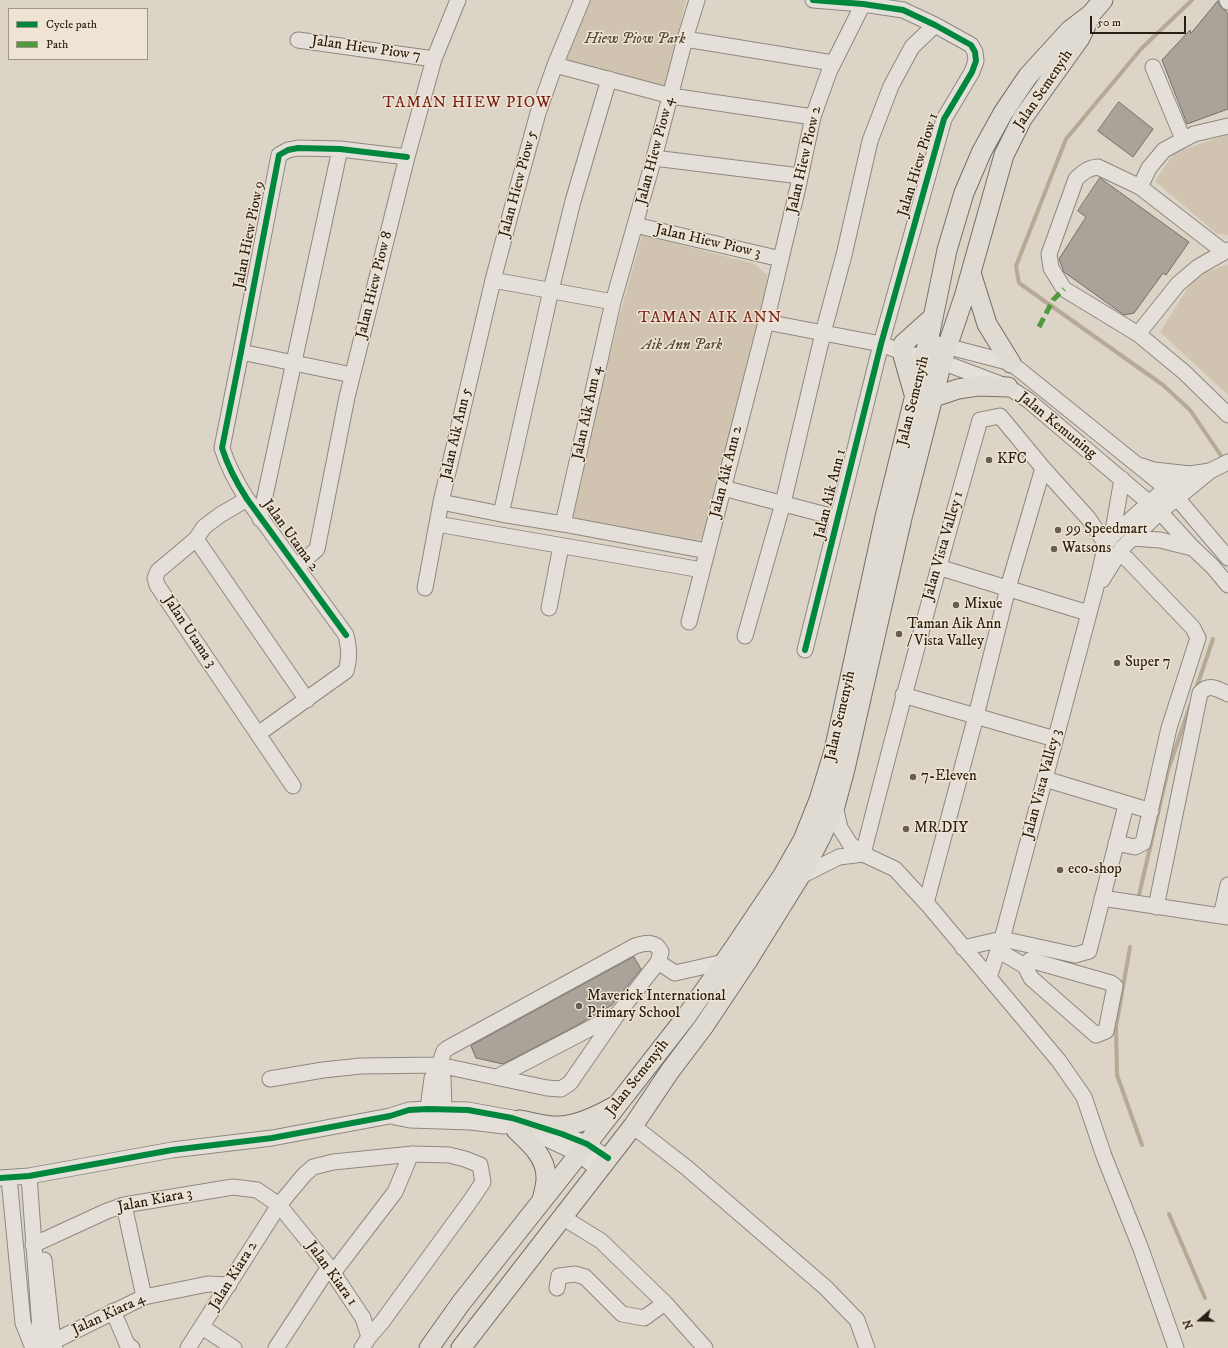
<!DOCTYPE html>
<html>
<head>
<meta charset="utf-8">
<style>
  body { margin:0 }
  #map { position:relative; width:1228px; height:1348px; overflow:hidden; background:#dcd4c6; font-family:"IM FELL DW Pica",serif }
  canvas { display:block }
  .legend { position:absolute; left:8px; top:8px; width:140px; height:52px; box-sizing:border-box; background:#efe4d3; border:1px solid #9f9486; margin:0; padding:5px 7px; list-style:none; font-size:12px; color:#281d12 }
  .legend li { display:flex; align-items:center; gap:8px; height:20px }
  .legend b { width:20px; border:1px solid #9f9486 }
  .north { position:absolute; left:1180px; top:1300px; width:40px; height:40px; -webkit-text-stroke:3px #efe4d3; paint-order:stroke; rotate:250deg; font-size:11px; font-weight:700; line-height:16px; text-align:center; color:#281d12 }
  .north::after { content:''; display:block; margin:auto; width:14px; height:18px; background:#281d12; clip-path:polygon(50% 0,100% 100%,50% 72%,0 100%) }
  .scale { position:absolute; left:1090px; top:16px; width:96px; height:18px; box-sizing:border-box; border:2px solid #281d12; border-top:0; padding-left:5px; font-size:12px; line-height:14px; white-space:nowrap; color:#281d12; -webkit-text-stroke:3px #efe4d3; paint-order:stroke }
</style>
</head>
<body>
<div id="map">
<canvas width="1228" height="1348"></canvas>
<ul class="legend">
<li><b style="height:5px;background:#00873e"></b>Cycle path</li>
<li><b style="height:5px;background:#4e9a3c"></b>Path</li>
</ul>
<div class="north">N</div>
<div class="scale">50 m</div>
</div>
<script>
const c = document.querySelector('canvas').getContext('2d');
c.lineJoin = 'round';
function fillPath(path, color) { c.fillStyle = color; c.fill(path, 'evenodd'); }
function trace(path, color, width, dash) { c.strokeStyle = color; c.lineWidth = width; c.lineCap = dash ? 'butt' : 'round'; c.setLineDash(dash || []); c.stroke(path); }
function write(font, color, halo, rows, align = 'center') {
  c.font = font + ' "IM FELL DW Pica",serif'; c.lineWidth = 3; c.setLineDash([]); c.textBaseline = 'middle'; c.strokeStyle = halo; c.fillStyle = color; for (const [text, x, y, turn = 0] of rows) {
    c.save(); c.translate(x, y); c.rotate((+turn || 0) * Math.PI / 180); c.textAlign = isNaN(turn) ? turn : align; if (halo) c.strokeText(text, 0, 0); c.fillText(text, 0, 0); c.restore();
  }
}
fillPath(new Path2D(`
  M590,0H686L665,89L565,63Z
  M1228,134V235L1217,234L1155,181L1174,153Z
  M642,235L755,264L767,275L766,292L706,531L703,537L693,544L569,521L620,314Z
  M1228,264V395L1160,332L1191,283L1202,274Z`), '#d0c4b1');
trace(new Path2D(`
  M1192,0L1141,49L1066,139L1016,266L1019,283L1163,385L1190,410L1224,460
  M1196,689L1213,639
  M1139,895L1168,770L1190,706
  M1130,947L1116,1027L1117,1075L1142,1145
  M1169,1214L1205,1298`), '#b6a996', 4);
const building = new Path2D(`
  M1218,1L1220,6L1226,11L1228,15V109L1187,124L1162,60L1190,30L1191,33Z
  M1119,102L1153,129L1133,157L1098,131Z
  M1100,178L1189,242L1166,275L1163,273L1134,313L1124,315L1064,272L1059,259L1086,217L1078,211Z
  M634,957L641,969L612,1005L574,1027L503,1064L476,1058L471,1046Z`);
fillPath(building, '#a9a399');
trace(building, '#756f67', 1);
const minor = new Path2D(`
  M1227,0L1228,2
  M685,39L833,63
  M298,40L434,59
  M555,65L671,96L813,117
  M1153,67L1183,139
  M654,158L800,176
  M1140,187L1149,168L1164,150L1194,134L1228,126
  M635,225L781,259
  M1224,252L1140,187L1098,167C1088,168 1083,172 1076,179L1049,254L1051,268L1064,289L1138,334L1184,372L1228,415
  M493,280L613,302
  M766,322L881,344L902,352L942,362L1008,387L1028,400L1160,512L1193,548L1213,567L1228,585
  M1138,334L1178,284L1198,267L1228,250
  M938,344L1011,363L1166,488L1177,498L1228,558
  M241,352L352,375
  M1142,466L1154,470L1190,474
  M723,488L838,518
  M247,499L220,515L204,527L196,539L158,571L155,578L157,585L293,786
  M441,502L501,514L563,524L707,551
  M501,514L551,290L573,201L609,79
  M260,519L340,149
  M437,524L702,570
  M563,524L613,302L654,158L685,39L697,0
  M1112,536L1122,479
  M1132,538L1160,540L1192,548
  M196,539L307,700
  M297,567L317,549L347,397L407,157L434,59L458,0
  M938,567L1088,613
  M1102,580L1122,548L1160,512L1209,472
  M425,588L441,502L493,280L515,197L538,113L555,65L582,0
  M549,608L561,546
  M689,622L766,322L798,187L813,117L829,72L863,4
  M745,636L783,503L823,333L844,255L870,141L891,86L912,47L935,25
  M805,650L881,344L944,119L972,72L976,61L975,52L971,45L935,25L903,10L863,4L813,0
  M903,695L1055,739
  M258,734L346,671C350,658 349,648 346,635L247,499C236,482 228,467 222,448L241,352L279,155L288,150L298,148L340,149L407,157
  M1045,779L1151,811
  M835,806L840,828L850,844L863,854L895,869L929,906L1059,1061L1084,1097L1104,1156L1141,1249L1176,1348
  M1116,843L1135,847L1143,843L1169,728L1198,638L1193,628L1128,560L1119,553
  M863,854C900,708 939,564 980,420L1000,416L1043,468L1088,518L1106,544
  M799,877L839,857L863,854
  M1102,898L1228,917
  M926,903L976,716L1008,588L1043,468
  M1156,907L1200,693C1209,683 1218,689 1228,694
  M1221,916L1228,885
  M963,948L1002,939L1075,955L1089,951L1126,805
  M999,951L1025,966L1031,978L1096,1035L1106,1031L1115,986L1111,983L1030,960L1025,966
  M658,962L675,973L724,962
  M989,977L1002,939L1095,591L1106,544L1112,536L1166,488L1190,474L1210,471L1228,462
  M438,1070L443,1078L444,1110
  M497,1077L614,1016
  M270,1079L323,1070L361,1066L439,1065L547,1088L561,1089L570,1083L617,1015L658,962L661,952C656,940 645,943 635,946L448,1048L444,1051L439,1065L438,1070L432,1078L428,1109
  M395,1117L410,1120L471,1122L504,1126
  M633,1126L687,1168L826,1288L857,1320L867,1348
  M533,1135L547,1139L579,1154L599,1170
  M29,1176L40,1329L35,1348
  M0,1178L29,1176L172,1150L272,1138L390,1116L409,1110L428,1109L468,1110L512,1118L562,1134L587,1144L608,1158
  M9,1178L23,1323L33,1348
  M124,1205L144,1297
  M562,1217L601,1241L665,1303L705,1348
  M33,1245L107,1211L124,1205L233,1187L257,1190L279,1205L329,1267L363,1318L369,1337
  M44,1260L53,1341L55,1348
  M333,1273L395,1192L411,1154
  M557,1288L559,1276L575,1274L585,1277L622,1314L644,1318L665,1303
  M113,1311L127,1344L132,1348
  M202,1327L234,1348
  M40,1348L144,1297L208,1284L229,1285
  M188,1348L279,1205L304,1175L313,1167L333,1162L413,1154L449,1155L465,1159L480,1165L483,1182L471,1200L382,1322L369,1337L362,1348
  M276,1348L329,1267`);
const major = new Path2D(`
  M971,273L987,324L1011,363
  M903,344L932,318
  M902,352L914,394
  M934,397L958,389L978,386L1008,387
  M519,1120C532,1122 547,1127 560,1126C579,1125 597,1116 613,1107
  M516,1130C530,1143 547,1158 546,1179C546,1186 543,1194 542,1201
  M429,1348L461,1303L579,1154L686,1017L734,948L783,875L803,840L819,800L834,751L885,517L928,342L947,250L964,193L982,151L1003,113L1028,76L1070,30L1091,14L1103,0
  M461,1348L633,1126L670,1071L704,1026L748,960L805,868L821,837L835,806L845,769L902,518L942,362L964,297L1004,155L1022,119L1080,38L1090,17`);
trace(minor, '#8e887f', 17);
trace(major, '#756f67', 21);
trace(minor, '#e4e0d9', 15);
trace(major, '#dfdbd3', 19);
trace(new Path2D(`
  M1039,327L1053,300L1064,289`), '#4e9a3c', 5, [10, 5]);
trace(new Path2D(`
  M346,635L247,499C236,482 228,467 222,448L241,352L279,155L288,150L298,148L340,149L407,157
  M805,650L881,344L944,119L972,72L976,61L975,52L971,45L935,25L903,10L863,4L813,0
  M0,1178L29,1176L172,1150L272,1138L390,1116L409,1110L428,1109L468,1110L512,1118L562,1134L587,1144L608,1158`), '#00873e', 6);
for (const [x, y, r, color] of [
  [989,460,4,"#675d51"],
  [1058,530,4,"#675d51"],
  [1054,549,4,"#675d51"],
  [956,605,4,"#675d51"],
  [899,634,4,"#675d51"],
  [1117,663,4,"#675d51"],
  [913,777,4,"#675d51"],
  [906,829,4,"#675d51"],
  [1060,870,4,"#675d51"],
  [579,1006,4,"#675d51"]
]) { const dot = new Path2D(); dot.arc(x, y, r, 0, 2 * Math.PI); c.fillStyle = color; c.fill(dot); trace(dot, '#efe4d3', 1.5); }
write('italic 15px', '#574b3c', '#efe4d3', [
  ["Hiew Piow Park",635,40],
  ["Aik Ann Park",682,346]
]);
write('15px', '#281d12', '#efe4d3', [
  ["Jalan Hiew Piow 7",366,49,8],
  ["Jalan Semenyih",1044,90,-56],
  ["Jalan Hiew Piow 4",656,151,-75],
  ["Jalan Hiew Piow 2",805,160,-77],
  ["Jalan Hiew Piow 1",919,165,-73],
  ["Jalan Hiew Piow 5",519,184,-75],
  ["Jalan Hiew Piow 9",250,235,-79],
  ["Jalan Hiew Piow 3",708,242,13],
  ["Jalan Hiew Piow 8",375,285,-76],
  ["Jalan Semenyih",914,401,-76],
  ["Jalan Aik Ann 4",588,413,-78],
  ["Jalan Kemuning",1057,426,39],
  ["Jalan Aik Ann 5",457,434,-77],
  ["Jalan Aik Ann 2",727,472,-76],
  ["Jalan Aik Ann 1",831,494,-76],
  ["Jalan Utama 2",290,536,54],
  ["Jalan Vista Valley 1",944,546,-74],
  ["Jalan Utama 3",189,632,56],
  ["Jalan Semenyih",841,716,-77],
  ["Jalan Vista Valley 3",1043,784,-75],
  ["Jalan Semenyih",638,1078,-52],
  ["Jalan Kiara 3",155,1201,-11],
  ["Jalan Kiara 1",331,1274,54],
  ["Jalan Kiara 2",234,1276,-58],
  ["Jalan Kiara 4",109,1315,-25]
]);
write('15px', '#281d12', '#efe4d3', [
  ["KFC",997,460],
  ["99 Speedmart",1066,530],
  ["Watsons",1062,549],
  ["Mixue",964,605],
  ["Taman Aik Ann",907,625],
  ["/ Vista Valley",907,642],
  ["Super 7",1125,663],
  ["7-Eleven",921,777],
  ["MR.DIY",914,829],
  ["eco-shop",1068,870],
  ["Maverick International",587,997],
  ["Primary School",587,1014]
], 'left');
c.letterSpacing = '1px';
write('16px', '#7a1f14', '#efe4d3', [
  ["TAMAN HIEW PIOW",467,104],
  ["TAMAN AIK ANN",710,319]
]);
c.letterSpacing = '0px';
</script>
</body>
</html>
